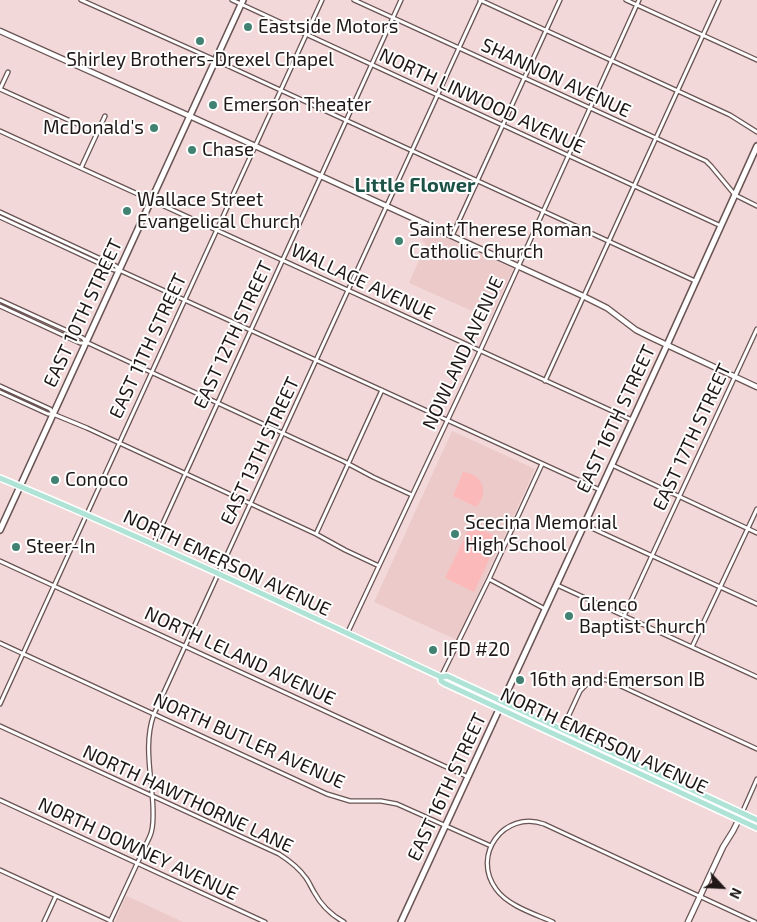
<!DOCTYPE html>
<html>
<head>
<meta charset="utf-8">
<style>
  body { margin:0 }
  #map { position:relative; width:757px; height:922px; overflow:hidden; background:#f2d8d8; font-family:"Exo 2",sans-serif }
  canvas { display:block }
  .north { position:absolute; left:697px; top:862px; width:50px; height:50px; -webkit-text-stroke:4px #fff; paint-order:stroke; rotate:115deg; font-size:14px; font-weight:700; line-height:20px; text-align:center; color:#201717 }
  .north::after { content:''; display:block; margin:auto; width:18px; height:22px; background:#201717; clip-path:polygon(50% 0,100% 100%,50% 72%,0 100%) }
</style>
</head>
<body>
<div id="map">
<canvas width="757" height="922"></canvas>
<div class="north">N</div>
</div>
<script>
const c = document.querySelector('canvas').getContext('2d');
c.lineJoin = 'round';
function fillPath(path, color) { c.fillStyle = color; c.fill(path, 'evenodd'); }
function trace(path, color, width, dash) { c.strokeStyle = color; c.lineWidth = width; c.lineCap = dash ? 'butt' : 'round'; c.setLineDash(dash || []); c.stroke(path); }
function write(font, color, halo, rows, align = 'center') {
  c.font = font + ' "Exo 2",sans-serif'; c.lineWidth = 4; c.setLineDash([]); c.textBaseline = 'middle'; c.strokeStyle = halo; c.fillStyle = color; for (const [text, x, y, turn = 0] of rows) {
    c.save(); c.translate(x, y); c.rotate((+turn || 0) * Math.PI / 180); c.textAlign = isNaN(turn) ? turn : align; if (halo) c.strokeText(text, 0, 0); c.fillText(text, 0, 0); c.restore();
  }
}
fillPath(new Path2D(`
  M427,229L513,269L490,319L409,283L426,244L424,243L422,240Z
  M452,431L535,469L457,640L374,602Z
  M126,896L138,901L183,922H115Z`), '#eccac9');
fillPath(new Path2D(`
  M463,472C483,474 490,493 476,507L453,496Z
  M471,524L499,538L474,592L445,578Z`), '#fbbab9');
const minor = new Path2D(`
  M81,0L213,59L695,281
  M232,0L721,226
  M354,0L706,161L711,166L735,195L757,206
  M480,0L730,115L757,132
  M626,0L757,60
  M0,89L97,133
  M0,89L8,72
  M0,131L632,420
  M81,168L105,116
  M0,212L116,266L119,270
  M0,217L114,270H119L600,490
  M452,236L560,0
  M0,300L83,338L86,342L343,461L373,477L412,495
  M0,306L80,343H85
  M545,381L719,0
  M0,386L50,409L53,413
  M0,392L48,414H53L87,428L316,534L345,550L379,566
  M612,465L757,533
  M585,525L757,604
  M316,534L382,390
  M153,545L401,0
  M0,561L468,777
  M489,579L545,609
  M557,585L757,677
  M624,616L757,329
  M347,634L480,351L639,0
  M0,643L327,794L350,801H381L397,804L491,846
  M692,647L757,509
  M441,677L489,579L542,464
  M0,704L322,0
  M0,726L279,854C290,861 299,868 306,878C309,882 311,887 314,892C321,905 331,915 344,922
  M562,730L580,691C588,681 598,677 610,681L757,749
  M0,800L265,922
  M742,813L757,779
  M0,870L111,921
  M44,922L56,896
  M110,922L150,836C154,827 153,818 153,808C152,777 143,744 154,714L481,0
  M553,922C535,914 508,906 496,889C471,855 504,810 544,824L755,922`);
const tertiary = new Path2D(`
  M0,31L194,118L583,296L607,308L636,330L650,337L757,387
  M688,922L723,847L733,831L742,813`);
const secondary = new Path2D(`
  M0,530L243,0
  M401,922L667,345L757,146`);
const primary = new Path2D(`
  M0,478C149,540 295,609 441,677V681L444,683L757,828
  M441,677L447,676L757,820`);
trace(minor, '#695353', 5.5);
trace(tertiary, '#695353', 7);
trace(secondary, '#695353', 8);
trace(primary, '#fff', 8);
trace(minor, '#fff', 3);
trace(tertiary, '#fff', 4.5);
trace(secondary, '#fff', 5);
trace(primary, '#aee3d6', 5);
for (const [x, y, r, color] of [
  [248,27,5,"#418273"],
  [200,41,5,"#418273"],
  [213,105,5,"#418273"],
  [154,128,5,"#418273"],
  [192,150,5,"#418273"],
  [127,211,5,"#418273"],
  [399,241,5,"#418273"],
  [55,480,5,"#418273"],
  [455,534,5,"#418273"],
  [16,547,5,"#418273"],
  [569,616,5,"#418273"],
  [433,650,5,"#418273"],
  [520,680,5,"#418273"]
]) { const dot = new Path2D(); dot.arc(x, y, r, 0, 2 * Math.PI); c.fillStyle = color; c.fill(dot); trace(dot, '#fff', 2); }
write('19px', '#201717', '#fff', [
  ["Eastside Motors",258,27],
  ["Shirley Brothers-Drexel Chapel",200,60,"center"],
  ["Emerson Theater",223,105],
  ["McDonald's",144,128,"right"],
  ["Chase",202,150],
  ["Wallace Street",137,200],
  ["Evangelical Church",137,222],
  ["Saint Therese Roman",409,230],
  ["Catholic Church",409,252],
  ["Conoco",65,480],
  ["Scecina Memorial",465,523],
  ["High School",465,545],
  ["Steer-In",26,547],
  ["Glenco",579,605],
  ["Baptist Church",579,627],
  ["IFD #20",443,650],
  ["16th and Emerson IB",530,680]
], 'left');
write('19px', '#201717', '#fff', [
  ["SHANNON AVENUE",556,78,25],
  ["NORTH LINWOOD AVENUE",482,101,25],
  ["WALLACE AVENUE",363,282,25],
  ["EAST 10TH STREET",83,313,-65],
  ["EAST 12TH STREET",233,335,-65],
  ["EAST 11TH STREET",148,346,-65],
  ["NOWLAND AVENUE",463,353,-65],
  ["EAST 16TH STREET",616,419,-65],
  ["EAST 17TH STREET",692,437,-65],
  ["EAST 13TH STREET",260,451,-65],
  ["NORTH EMERSON AVENUE",227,563,25],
  ["NORTH LELAND AVENUE",240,656,25],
  ["NORTH BUTLER AVENUE",249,741,24],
  ["NORTH EMERSON AVENUE",604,741,25],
  ["EAST 16TH STREET",447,787,-65],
  ["NORTH HAWTHORNE LANE",188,799,25],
  ["NORTH DOWNEY AVENUE",138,849,25]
]);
write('bold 20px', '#1d5246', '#fff', [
  ["Little Flower",415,185]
]);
</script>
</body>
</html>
